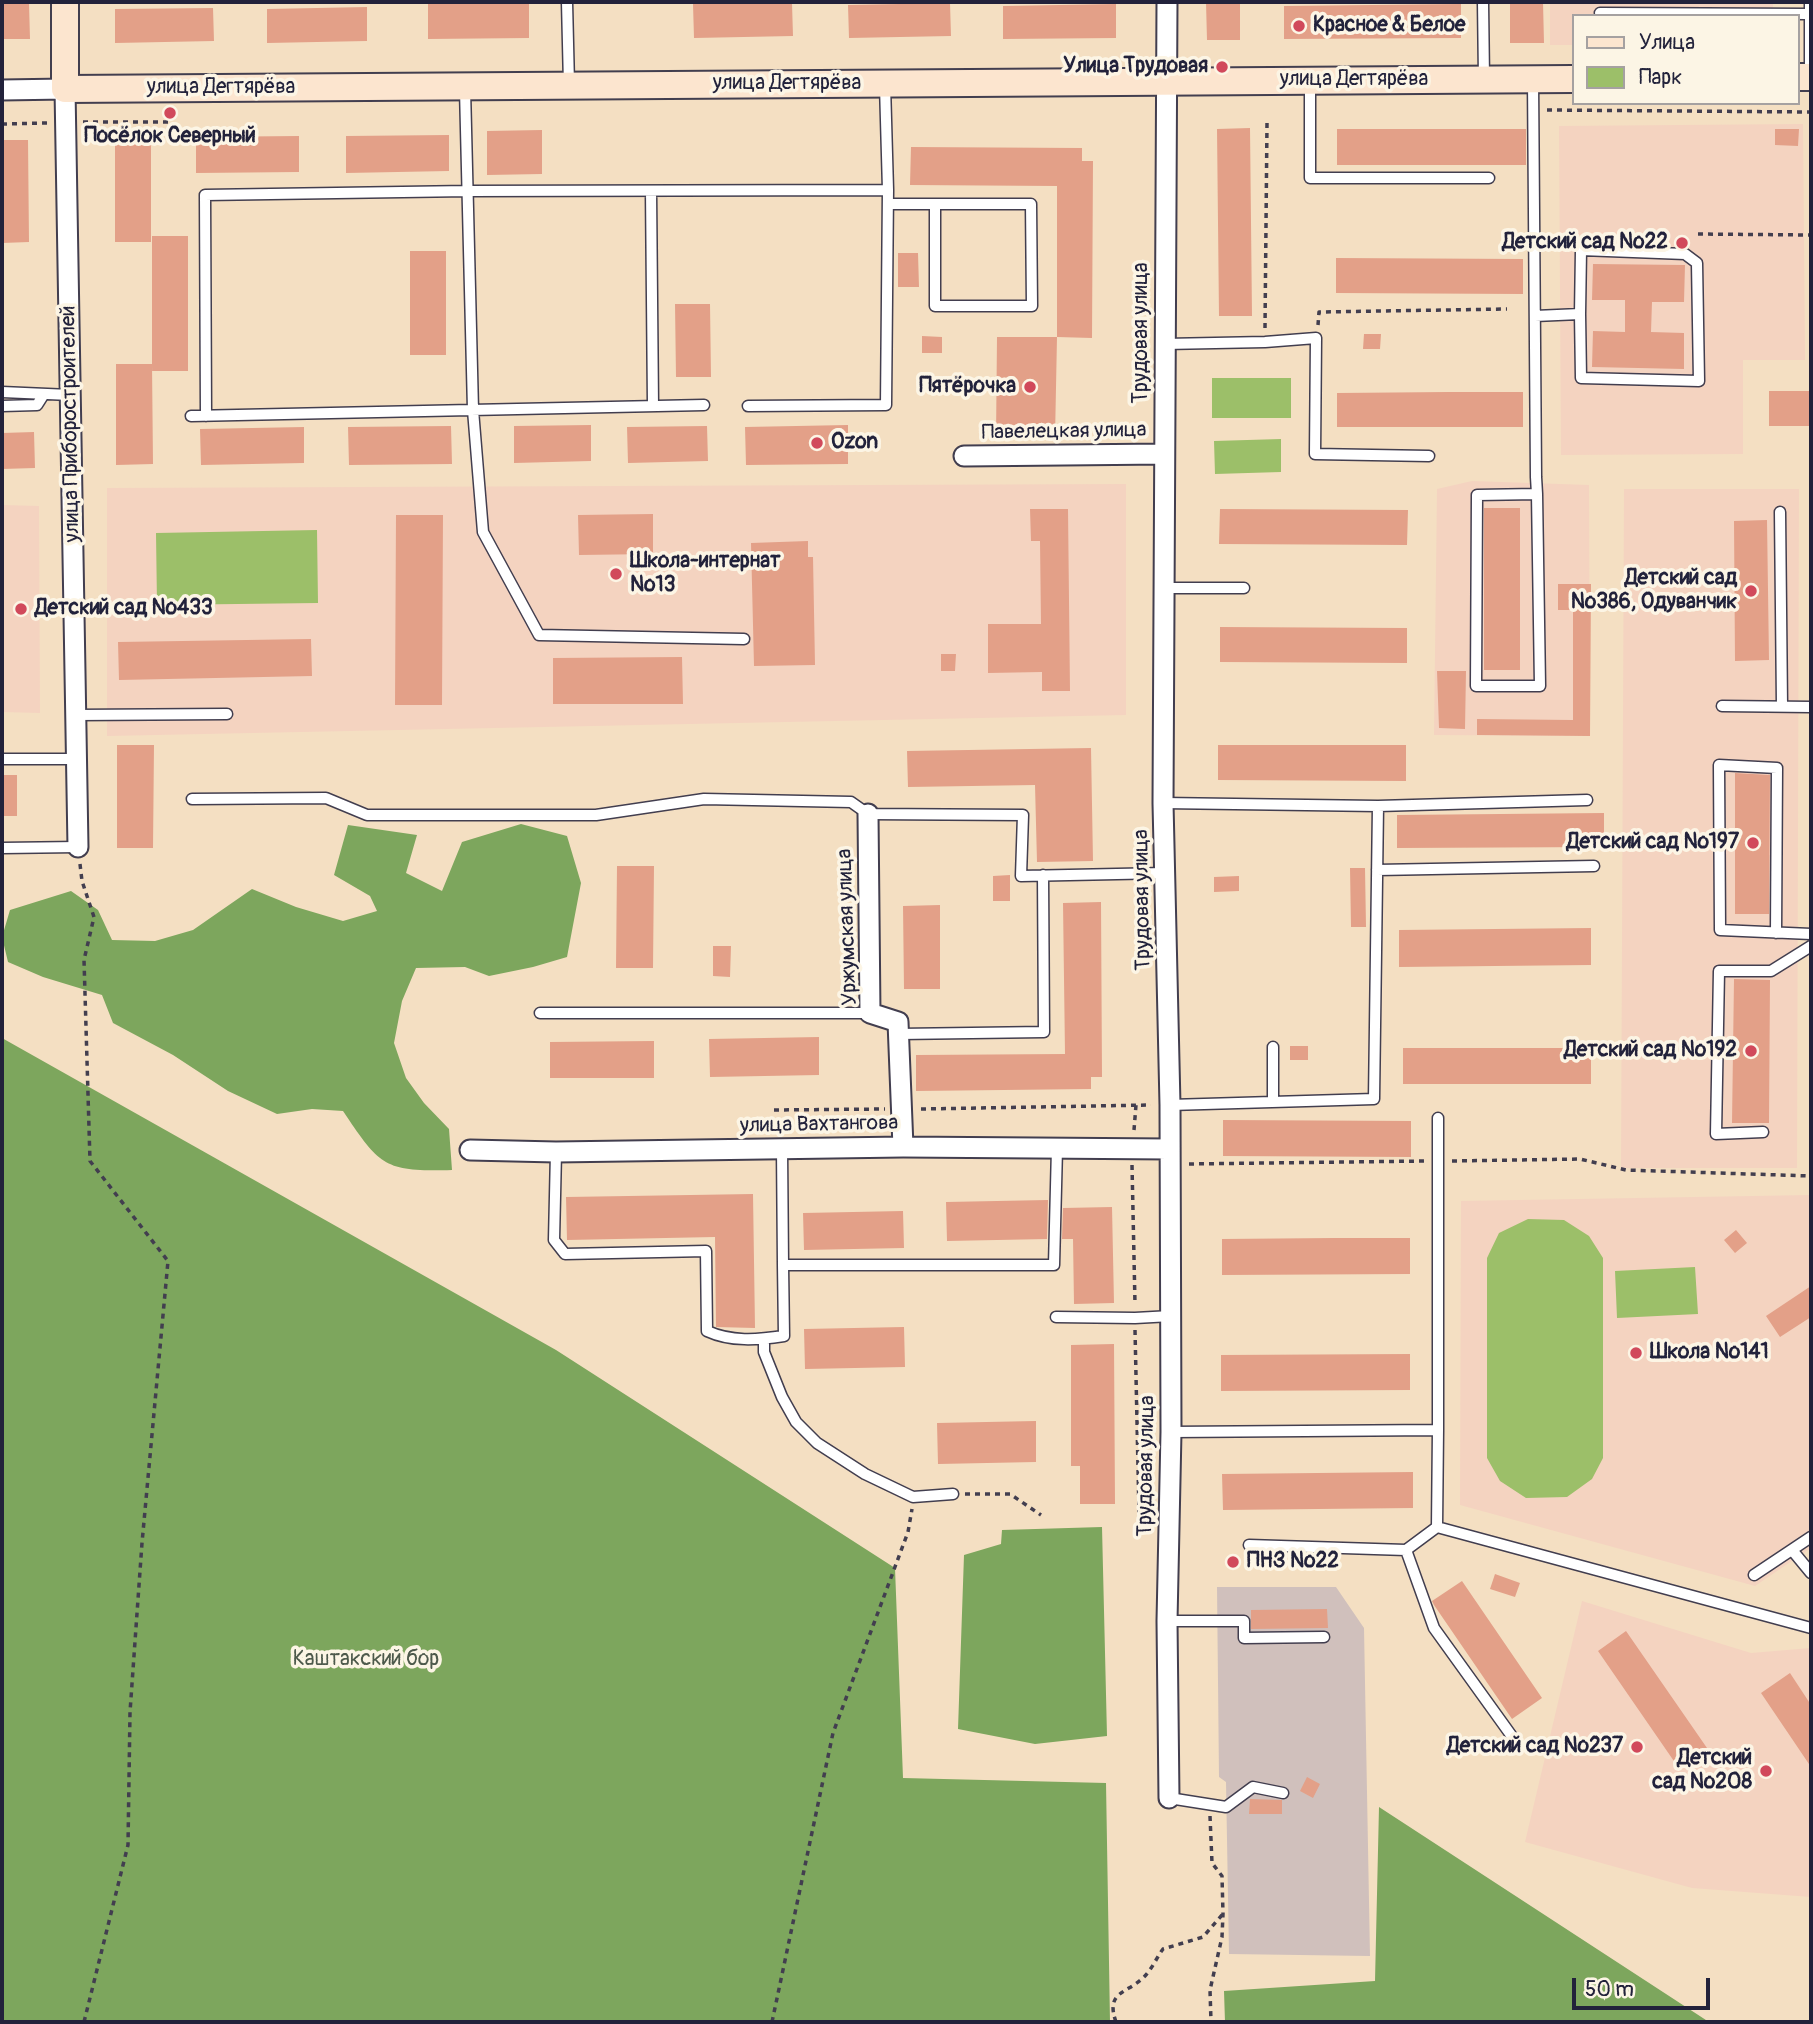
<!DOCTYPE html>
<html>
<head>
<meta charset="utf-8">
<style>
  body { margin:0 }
  #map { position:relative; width:1813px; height:2024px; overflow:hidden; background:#f4dfc2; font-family:Pangolin,sans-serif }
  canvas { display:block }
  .frame { position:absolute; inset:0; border:4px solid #22223b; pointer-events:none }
  .legend { position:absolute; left:1572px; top:14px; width:228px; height:91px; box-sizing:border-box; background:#fcf5e5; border:2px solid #a5a1a1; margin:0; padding:9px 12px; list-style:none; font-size:21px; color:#22223b }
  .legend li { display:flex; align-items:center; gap:14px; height:35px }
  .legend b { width:35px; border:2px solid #a5a1a1 }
  .scale { position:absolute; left:1572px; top:1978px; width:138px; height:32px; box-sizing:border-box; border:4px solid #22223b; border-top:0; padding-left:9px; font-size:21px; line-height:24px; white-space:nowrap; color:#22223b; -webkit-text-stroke:5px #fcf5e5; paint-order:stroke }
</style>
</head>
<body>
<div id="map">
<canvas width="1813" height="2024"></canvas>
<div class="frame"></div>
<ul class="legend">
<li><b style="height:9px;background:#fce5cf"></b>Улица</li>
<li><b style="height:19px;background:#9cbf69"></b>Парк</li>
</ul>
<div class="scale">50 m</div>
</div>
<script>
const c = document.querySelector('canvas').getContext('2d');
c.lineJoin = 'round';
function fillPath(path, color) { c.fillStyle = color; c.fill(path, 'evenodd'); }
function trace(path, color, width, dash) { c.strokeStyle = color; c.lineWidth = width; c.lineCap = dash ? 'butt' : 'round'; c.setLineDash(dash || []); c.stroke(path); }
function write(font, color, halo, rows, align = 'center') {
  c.font = font + ' Pangolin,sans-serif'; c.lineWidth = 7; c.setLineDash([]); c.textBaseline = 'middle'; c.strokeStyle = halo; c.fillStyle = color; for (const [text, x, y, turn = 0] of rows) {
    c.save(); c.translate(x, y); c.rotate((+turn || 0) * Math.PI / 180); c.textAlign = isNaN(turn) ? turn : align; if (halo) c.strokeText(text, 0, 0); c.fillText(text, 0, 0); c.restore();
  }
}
fillPath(new Path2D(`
  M1550,2H1773V16H1573V45H1550Z
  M1803,124L1805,360H1743V454L1561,455L1559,126Z
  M1472,481L1589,485L1590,736L1434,735L1437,489Z
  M1126,484V715L107,736V488Z
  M1624,489H1799L1797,1168H1621Z
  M2,505L39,506L40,713L2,712Z
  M1811,1195V1548L1755,1586L1460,1505L1461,1201Z
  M1582,1601L1751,1653L1811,1648V1897L1692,1888L1525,1842Z`), '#f4d3c0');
fillPath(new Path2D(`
  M1217,1587H1336L1364,1628L1370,1956L1229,1954L1226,1782L1219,1777Z`), '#d0c0bc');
fillPath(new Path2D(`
  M1212,378H1291V418H1212Z
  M1281,439V472L1215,474L1214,441Z
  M317,530L318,603L157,605L156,533Z
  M1528,1219L1564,1220L1589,1236L1603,1258V1458L1592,1479L1567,1497L1526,1498L1500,1481L1487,1458V1258L1499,1233Z
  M1695,1267L1698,1314L1617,1318L1615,1271Z`), '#9cbf69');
fillPath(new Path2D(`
  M521,824L567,836L581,883L567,957L533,967L489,976L465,967L416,968L402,1001L394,1043L406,1078L424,1103L449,1129L452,1170C384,1172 380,1166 343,1111L312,1109L277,1114L228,1091L173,1055L113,1023L102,995L43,977L8,962L2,937L10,910L71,891L98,910L112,940L155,941L193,930L252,889L296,907L343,921L377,911L370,896L334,875L348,825L417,835L406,873L442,891L462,842Z
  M2,1038L556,1350L895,1568L903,1778L1106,1783L1110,2022H2Z
  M1102,1527L1107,1736L1035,1744L958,1729L964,1555L1001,1544L1002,1530Z
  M1379,1807L1709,2022H1225L1224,1991L1375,1981Z`), '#7da65d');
fillPath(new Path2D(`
  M529,2V38L428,39V3Z
  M1206,2H1240V40H1207Z
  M1510,2H1543L1544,43H1510Z
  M2,3H29L30,39H2Z
  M792,3L793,36L694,38L693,4Z
  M950,3L951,36L849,38L848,5Z
  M1116,4V38L1003,39V6Z
  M1461,4V38L1284,39V6Z
  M367,7V41L267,43V9Z
  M213,8L214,41L115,43V9Z
  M1250,128L1252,316H1219L1217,129Z
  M1337,129H1526V165H1337Z
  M1775,129H1799L1798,146L1775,145Z
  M542,130V174L487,175V131Z
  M449,135V171L346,173V136Z
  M299,136V172L196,173V137Z
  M115,138H151V242H115Z
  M2,140H28L29,242L2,243Z
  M911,147L1082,148V161H1093L1092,338L1057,337V186L910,185Z
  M152,236H188V371H152Z
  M410,251H446V355H410Z
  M898,253H918L919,287H898Z
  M1336,258L1523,259V294L1336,293Z
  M1593,264L1685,265L1684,302H1652L1651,332L1684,333V369L1592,367L1593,331L1625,332V300H1592Z
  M675,304H710L711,377H676Z
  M1364,334H1381L1380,349H1363Z
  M922,336L942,337V353H922Z
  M997,337H1057L1055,438H996Z
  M116,364H152L153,464L116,465Z
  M1769,391H1811V426H1769Z
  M1448,392H1523V427H1337V393Z
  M591,425V461L514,463V426Z
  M848,425V464L746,465L745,427Z
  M451,426L452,464L349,465L348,427Z
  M707,426L708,461L628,463L627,427Z
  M304,427V463L201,465L200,429Z
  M34,432L35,468L2,469V433Z
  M1484,508H1520V670H1484Z
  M1030,509H1068L1070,691H1042V672L988,673V624H1041L1040,541H1031Z
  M1220,509L1408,510L1407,545L1219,544Z
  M653,514V554L579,555L578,515Z
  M396,515H443L442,705H395Z
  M1767,520L1769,660L1735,661L1734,521Z
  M808,541V557H813L815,665L754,666L751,543Z
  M1558,584H1591L1590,736L1477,735V719L1573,720V610H1558Z
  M1220,627L1407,628V663L1220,662Z
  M311,639L312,676L119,680L118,642Z
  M941,654H956L955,671H941Z
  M682,657L683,704H553V658Z
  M1437,671H1466L1465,729L1439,728Z
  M117,745H154L153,848H117Z
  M1218,745H1406V781L1218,780Z
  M1091,748L1093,861L1037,862L1035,785L908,787L907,751Z
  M1735,773L1770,775L1769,914H1735Z
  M2,775H17V816H2Z
  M1604,813V847L1397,848V815Z
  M617,866H654L653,968H616Z
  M1350,868H1365L1366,927H1351Z
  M1010,875V901H993V876Z
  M1239,876V891L1214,892V877Z
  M1101,902L1102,1077H1091V1089L916,1091V1055L1065,1054L1063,903Z
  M940,905V989H904L903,906Z
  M1591,928V965L1399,967V930Z
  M713,946H731L730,977L713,976Z
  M1734,979L1770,980L1769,1123H1732Z
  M819,1037V1075L710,1077L709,1039Z
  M654,1041V1078H550V1042Z
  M1290,1046H1308V1060H1290Z
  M1403,1048H1591V1084H1403Z
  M1223,1120L1411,1121V1157L1223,1156Z
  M753,1194L755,1328L716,1327L715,1237L567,1240L566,1197Z
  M1048,1200L1047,1239L947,1241L946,1202Z
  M1112,1207L1114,1303L1074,1304L1073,1239H1062L1063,1208Z
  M903,1211L904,1248L804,1250L803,1213Z
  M1736,1230L1747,1243L1735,1253L1724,1240Z
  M1334,1238H1410V1274L1222,1275V1239Z
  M1811,1286V1317L1780,1337L1766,1316Z
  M904,1327L905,1367L805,1369L804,1329Z
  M1114,1344L1115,1504H1080V1466H1071V1345Z
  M1410,1354V1390L1221,1391V1355Z
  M1036,1421V1462L938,1464L937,1423Z
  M1413,1472V1508L1223,1510L1222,1474Z
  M1495,1574L1520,1583L1515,1597L1490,1589Z
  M1462,1581L1542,1698L1512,1719L1434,1605L1432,1601Z
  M1327,1609L1328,1628L1251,1629V1610Z
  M1626,1631L1707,1748L1678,1767L1598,1651Z
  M1790,1673L1811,1705V1767L1761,1693Z
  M1307,1777L1320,1784L1313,1798L1300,1791Z
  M1250,1799L1282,1800V1814H1249Z`), '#e3a088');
const lane = new Path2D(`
  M567,2L569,85
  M1483,2L1484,79
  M1810,2V75
  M1600,13L1810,14
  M1533,80L1536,477L1537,494L1540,686H1476L1477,495L1537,494
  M1310,81V178H1489
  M465,89L473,410L483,532L539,635L744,639
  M651,191L653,406
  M888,204H1031L1032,306H935V204
  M1535,316L1580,314L1581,378L1699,381L1697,263L1685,254L1581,250L1580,314
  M1165,344L1265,342L1316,338L1315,454L1429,456
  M2,392L70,395
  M2,406L37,405L44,394
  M748,406L886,405L888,190L885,85
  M191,416L704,405
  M206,416L205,195L468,191L888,190
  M1780,512L1782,706
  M1164,588H1244
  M1722,706L1811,707
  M76,715L227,714
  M2,759H76
  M192,799L326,798L367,815H596L704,799L851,802L868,814L1023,815L1021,876L1165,873
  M1163,803L1378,806L1374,1099L1170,1105
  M1378,806L1587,800
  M2,848L78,847
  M1377,870L1594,866
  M1776,933L1777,768L1719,765L1720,930L1811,934
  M540,1013H870
  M899,1034L1044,1032L1043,875
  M1273,1102V1047
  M1438,1118V1430
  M1763,1132L1716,1134L1719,971H1771L1811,946
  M782,1149L783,1265
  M556,1152L554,1240L565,1254L706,1251L707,1331C731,1342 757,1340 784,1336L783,1265H1054L1057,1148
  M1056,1317L1135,1318L1171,1316
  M764,1339V1352L782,1397L796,1422L817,1443L865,1474L913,1497L953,1494
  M1171,1432L1438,1430L1437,1527L1811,1628
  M1249,1545L1406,1550L1437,1527
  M1406,1550L1434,1628L1511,1735
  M1792,1550L1811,1573
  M1754,1575L1811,1537
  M1167,1621H1244V1638L1324,1637
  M1169,1798L1226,1807L1253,1787L1283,1793`);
const street = new Path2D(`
  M1167,2L1163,803L1170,1105L1171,1432L1167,1621L1169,1798
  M2,90L65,89L78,847
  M964,456L1164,454
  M868,814L870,1013L898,1022L903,1147
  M470,1150L556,1152L903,1147L1169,1149`);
const secondary = new Path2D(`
  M65,2V89L1573,79
  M1797,77H1811`);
trace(lane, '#423e4f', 13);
trace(street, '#423e4f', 23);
trace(secondary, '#423e4f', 30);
trace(new Path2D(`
  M1547,110L1811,112
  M83,122H168
  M2,124L47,123
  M1698,234L1811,235
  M1318,325L1319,312L1507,309
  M1265,328L1267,123
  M80,864L82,881L94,917L84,960L90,1161L168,1261L142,1543L130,1712L128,1845L84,2022
  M921,1109L1151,1105
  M774,1110L885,1109
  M1134,1130L1136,1105
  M1452,1161L1580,1159L1626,1170L1811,1176
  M1189,1164L1427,1161
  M1132,1165L1135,1304
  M1135,1330L1139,1513
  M965,1494H1010L1041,1515
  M1210,1816L1212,1863L1222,1876L1223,1914L1222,1937L1210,1990L1211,2022
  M772,2022L833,1733L908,1532L912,1509
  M1116,2022C1105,1991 1127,1994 1144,1977C1152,1969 1157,1957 1163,1949L1203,1937L1222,1915`), '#423e4f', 3.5, [5, 5]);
trace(lane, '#fff', 10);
trace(street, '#fff', 19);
trace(secondary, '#fce5cf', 26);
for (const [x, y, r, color] of [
  [1299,26,7,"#d1495b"],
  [1222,67,7,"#d1495b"],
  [170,113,7,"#d1495b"],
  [1682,243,7,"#d1495b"],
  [1030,387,7,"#d1495b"],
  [817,443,7,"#d1495b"],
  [616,574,7,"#d1495b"],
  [1751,591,7,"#d1495b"],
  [21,609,7,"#d1495b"],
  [1753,843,7,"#d1495b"],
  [1751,1051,7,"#d1495b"],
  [1636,1353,7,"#d1495b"],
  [1233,1562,7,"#d1495b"],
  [1637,1747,7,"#d1495b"],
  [1766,1771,7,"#d1495b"]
]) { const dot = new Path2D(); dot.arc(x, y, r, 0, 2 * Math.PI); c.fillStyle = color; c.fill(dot); trace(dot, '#fcf5e5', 2.5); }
write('bold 21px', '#22223b', '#fcf5e5', [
  ["Красное & Белое",1313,26,"left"],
  ["Улица Трудовая",1208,67],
  ["Посёлок Северный",170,137,"center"],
  ["Детский сад №22",1668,243],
  ["Пятёрочка",1016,387],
  ["Ozon",831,443,"left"],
  ["Школа-интернат",630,562,"left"],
  ["№13",630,586,"left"],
  ["Детский сад",1737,579],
  ["№386, Одуванчик",1737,603],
  ["Детский сад №433",35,609,"left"],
  ["Детский сад №197",1739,843],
  ["Детский сад №192",1737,1051],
  ["Школа №141",1650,1353,"left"],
  ["ПНЗ №22",1247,1562,"left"],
  ["Детский сад №237",1623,1747],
  ["Детский",1752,1759],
  ["сад №208",1752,1783]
], 'right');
write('21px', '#22223b', '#fcf5e5', [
  ["улица Дегтярёва",1354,80],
  ["улица Дегтярёва",787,84],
  ["улица Дегтярёва",221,88],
  ["Трудовая улица",1142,333,-90],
  ["улица Приборостроителей",71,424,-91],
  ["Павелецкая улица",1064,432,-1],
  ["Трудовая улица",1143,900,-91],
  ["Уржумская улица",848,927,-92],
  ["улица Вахтангова",819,1125,-1],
  ["Трудовая улица",1147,1466,-89]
]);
write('21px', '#4d594b', '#fcf5e5', [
  ["Каштакский бор",366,1660]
]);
</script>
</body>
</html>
